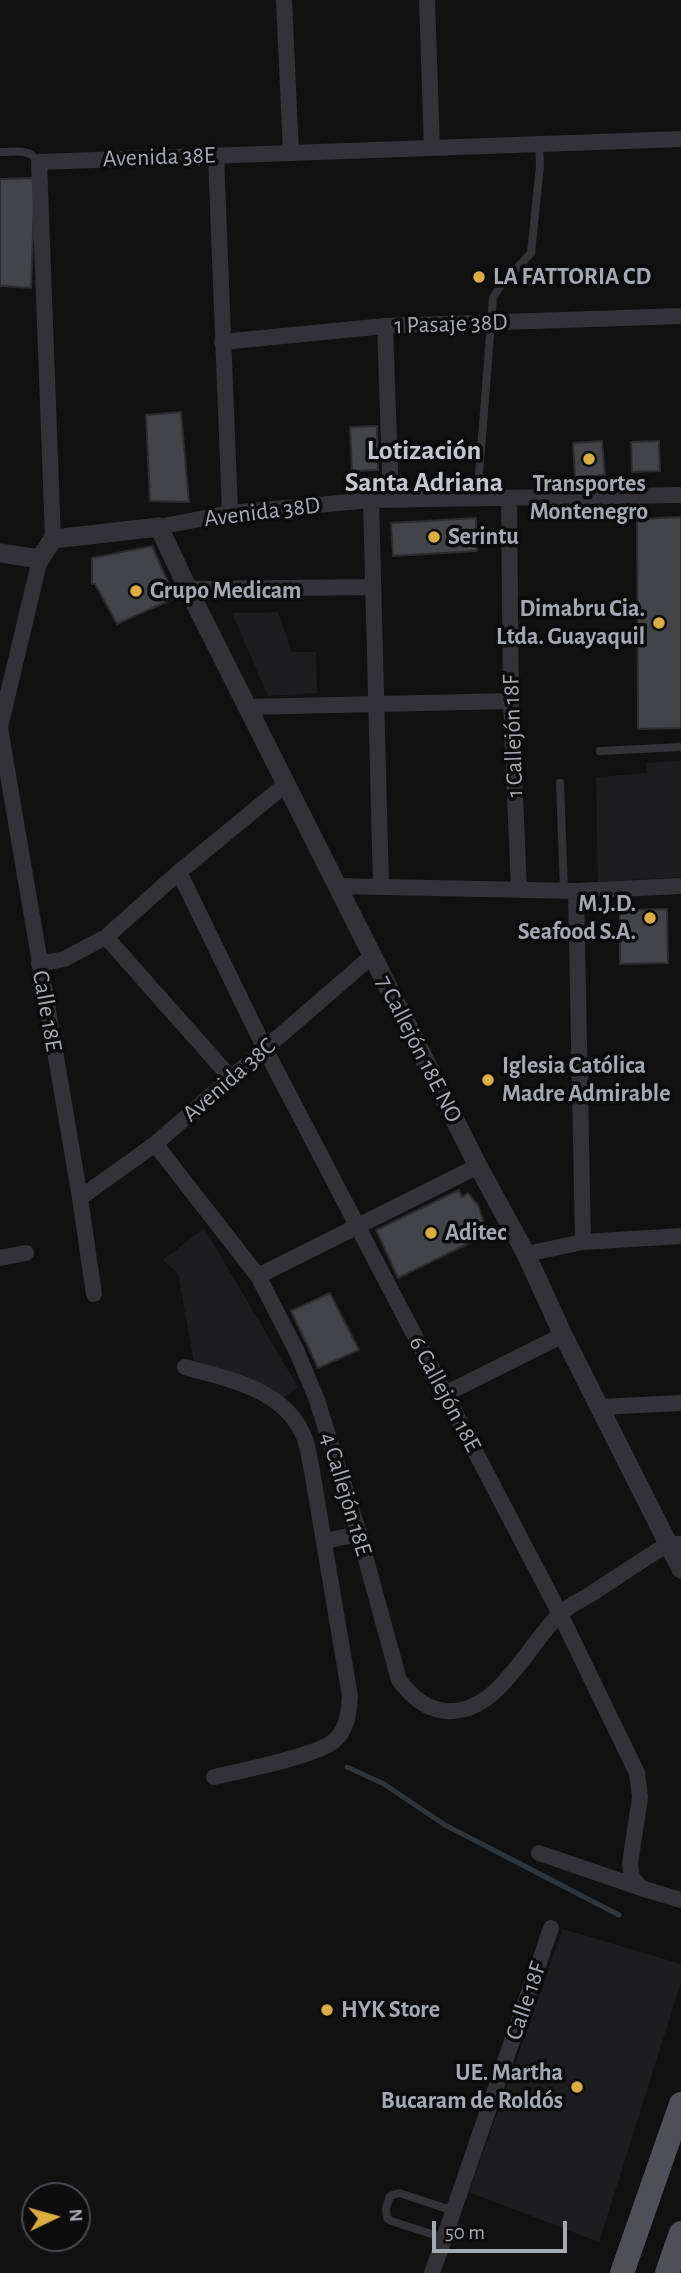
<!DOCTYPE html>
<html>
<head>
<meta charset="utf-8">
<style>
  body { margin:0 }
  #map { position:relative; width:681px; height:2273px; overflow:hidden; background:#111112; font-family:"Alegreya Sans",sans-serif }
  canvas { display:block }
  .north { position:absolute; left:21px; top:2182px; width:70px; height:70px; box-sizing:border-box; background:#0c0c0d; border:2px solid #494a4f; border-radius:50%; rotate:85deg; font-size:19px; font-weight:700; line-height:28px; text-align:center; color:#a4a8b1 }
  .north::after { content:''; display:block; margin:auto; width:24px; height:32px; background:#dcad3f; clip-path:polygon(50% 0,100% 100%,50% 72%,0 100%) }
  .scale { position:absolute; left:432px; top:2221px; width:135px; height:32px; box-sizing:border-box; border:4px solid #a4a8b1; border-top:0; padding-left:9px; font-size:21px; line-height:24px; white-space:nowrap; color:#a4a8b1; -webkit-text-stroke:5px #0c0c0d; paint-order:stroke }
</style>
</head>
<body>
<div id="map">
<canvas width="681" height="2273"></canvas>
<div class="north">N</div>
<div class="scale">50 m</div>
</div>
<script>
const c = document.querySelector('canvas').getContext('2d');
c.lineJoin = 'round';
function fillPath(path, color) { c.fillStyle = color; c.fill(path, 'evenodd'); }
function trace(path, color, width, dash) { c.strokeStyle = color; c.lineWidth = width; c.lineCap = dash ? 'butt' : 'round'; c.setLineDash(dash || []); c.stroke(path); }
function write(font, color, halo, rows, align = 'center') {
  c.font = font + ' "Alegreya Sans",sans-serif'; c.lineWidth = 7; c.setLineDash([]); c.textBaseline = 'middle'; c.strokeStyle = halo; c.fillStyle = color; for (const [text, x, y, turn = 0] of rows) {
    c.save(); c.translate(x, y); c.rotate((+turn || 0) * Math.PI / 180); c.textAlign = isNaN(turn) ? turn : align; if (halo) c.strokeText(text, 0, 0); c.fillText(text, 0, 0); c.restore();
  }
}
fillPath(new Path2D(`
  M278,612L292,652H316L317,693L268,696L232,613Z
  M681,761V877L598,882L596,777L647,773L646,763Z
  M204,1228L298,1387L283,1398L194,1362L178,1274L163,1260Z
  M563,1929L681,1964V1982L599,2242L469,2192Z`), '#1d1d1f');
trace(new Path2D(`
  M347,1767L384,1784L445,1825L619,1915`), '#2e353b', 5);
const building = new Path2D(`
  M35,178L31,288L0,286V179Z
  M181,412L189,502L150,501L146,415Z
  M377,426L378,470L352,471L350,427Z
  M602,441L605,475L575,477L573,443Z
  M659,441L660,471L632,472L631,442Z
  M681,517V728L638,729L637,519Z
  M476,518L477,551L393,556L391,523Z
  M152,546L175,598L117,624L95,584H92V558Z
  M667,909L668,963L620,964V910Z
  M459,1190L462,1197L468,1193L478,1205L485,1225L484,1236L398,1278L376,1230Z
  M330,1293L359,1350L318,1368L291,1311Z`);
fillPath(building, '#434447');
trace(building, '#2c2b2e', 2);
trace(new Path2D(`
  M0,152C16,152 29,148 39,162
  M479,475L493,298L501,285L531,253L540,166L539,144
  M600,751L681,747
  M560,783L564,890
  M444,2238L391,2221L387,2218L386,2208L390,2196L399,2193L454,2211`), '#333337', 8);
trace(new Path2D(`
  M284,0L291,153
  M427,0L432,148
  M216,156L230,513
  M385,326L391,500
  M222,342L385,326L681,316
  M509,499L511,701L519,889
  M371,500L381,886
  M159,527L230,513L371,500L681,495
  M53,539L39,162L681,139
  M188,589L372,587
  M247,707L511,701
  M0,727L40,559
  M0,728L80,1198L94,1294
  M179,872L265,1049L560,1614L637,1773L640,1797L630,1864L632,1877L641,1888L681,1900
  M337,886L576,891L681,886
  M576,891L583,1242
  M106,937L230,1077
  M39,964L64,959L106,937L179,872L286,784
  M155,1144L258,1276L297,1352L317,1400L359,1534L399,1680C411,1696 425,1709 446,1711C498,1715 527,1645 560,1614C568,1606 581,1600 591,1594C617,1577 642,1560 668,1544H681
  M80,1198L155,1144L372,956
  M526,1254L583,1242L681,1236
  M0,1258L26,1253
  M258,1276L478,1166
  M185,1367C230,1380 286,1389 305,1439C308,1449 310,1460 312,1471L350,1696C349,1713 347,1730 334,1741C317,1756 239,1771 214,1777
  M445,1394L563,1335
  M599,1407L681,1403
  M324,1541L359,1534
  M539,1853L641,1888
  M432,2273L551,1928`), '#333337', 16);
trace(new Path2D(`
  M0,553L40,559L53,539L159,527L188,589L478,1166L526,1254L563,1335L681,1569`), '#333337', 19);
trace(new Path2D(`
  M622,2273L681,2104
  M667,2273L681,2233`), '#4f5056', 24);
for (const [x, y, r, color] of [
  [479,277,7,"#dcad3f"],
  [589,459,7,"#dcad3f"],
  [434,537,7,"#dcad3f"],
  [136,591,7,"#dcad3f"],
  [659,623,7,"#dcad3f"],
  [650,918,7,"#dcad3f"],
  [488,1080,7,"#dcad3f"],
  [431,1233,7,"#dcad3f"],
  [327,2010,7,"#dcad3f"],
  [577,2087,7,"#dcad3f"]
]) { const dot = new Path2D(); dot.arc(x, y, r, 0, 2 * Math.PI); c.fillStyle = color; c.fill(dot); trace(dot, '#0c0c0d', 2.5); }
write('24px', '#a4a8b1', '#0c0c0d', [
  ["Avenida 38E",159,157,-2],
  ["1 Pasaje 38D",451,324,-2],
  ["Avenida 38D",262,512,-7],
  ["1 Callejón 18F",513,736,-92],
  ["Calle 18E",47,1011,80],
  ["7 Callejón 18E NO",419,1049,63],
  ["Avenida 38C",229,1080,-41],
  ["6 Callejón 18E",445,1394,62],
  ["4 Callejón 18E",346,1494,73],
  ["Calle 18F",526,2001,-71]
]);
write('bold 24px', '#a4a8b1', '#0c0c0d', [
  ["LA FATTORIA CD",493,277],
  ["Transportes",589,484,"center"],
  ["Montenegro",589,512,"center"],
  ["Serintu",448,537],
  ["Grupo Medicam",150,591],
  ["Dimabru Cia.",645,609,"right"],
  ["Ltda. Guayaquil",645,637,"right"],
  ["M.J.D.",636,904,"right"],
  ["Seafood S.A.",636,932,"right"],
  ["Iglesia Católica",502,1066],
  ["Madre Admirable",502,1094],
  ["Aditec",445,1233],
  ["HYK Store",341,2010],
  ["UE. Martha",563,2073,"right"],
  ["Bucaram de Roldós",563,2101,"right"]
], 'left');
write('bold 28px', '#c4c7ce', '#0c0c0d', [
  ["Lotización",424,451],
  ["Santa Adriana",424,483]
]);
</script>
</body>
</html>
